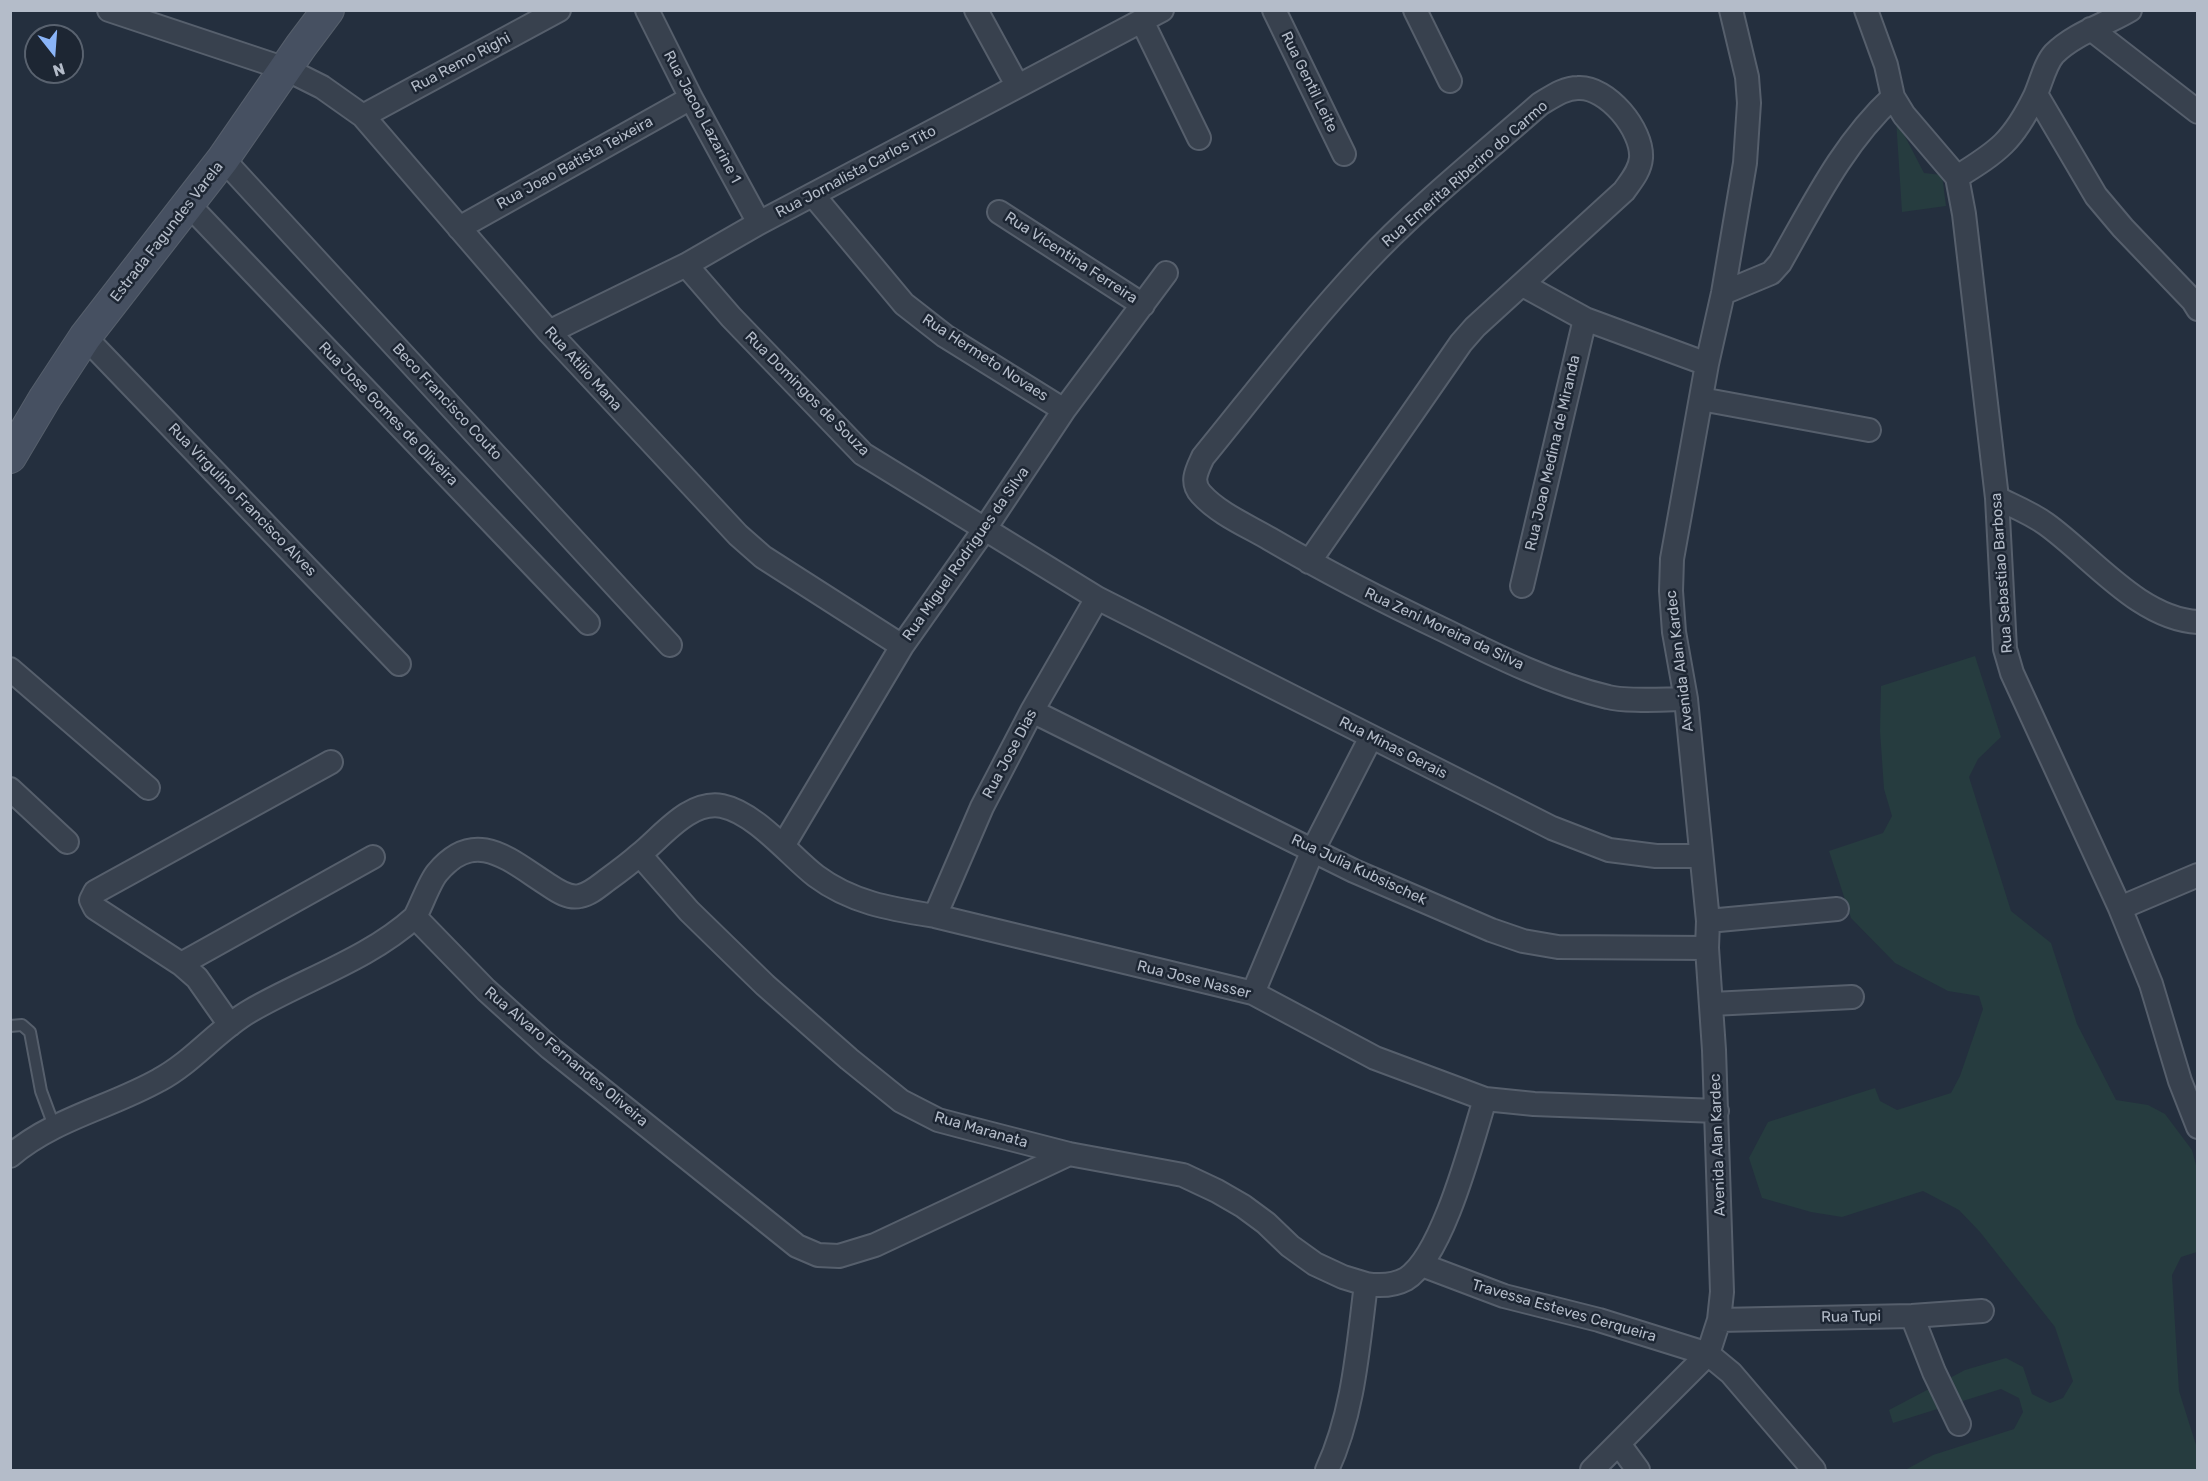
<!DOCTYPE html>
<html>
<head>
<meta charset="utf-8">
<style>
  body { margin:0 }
  #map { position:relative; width:2208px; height:1481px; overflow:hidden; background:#242f3e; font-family:Rubik,sans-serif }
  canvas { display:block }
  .frame { position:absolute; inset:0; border:12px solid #b4bcc9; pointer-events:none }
  .north { position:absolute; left:24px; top:24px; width:60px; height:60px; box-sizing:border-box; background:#1d2633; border:2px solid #59626f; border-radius:50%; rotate:163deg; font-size:16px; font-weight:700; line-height:24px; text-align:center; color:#b4bcc9 }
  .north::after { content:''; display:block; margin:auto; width:21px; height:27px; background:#8ab4f8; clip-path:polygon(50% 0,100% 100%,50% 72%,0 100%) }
</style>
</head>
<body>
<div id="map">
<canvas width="2208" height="1481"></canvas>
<div class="frame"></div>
<div class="north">N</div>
</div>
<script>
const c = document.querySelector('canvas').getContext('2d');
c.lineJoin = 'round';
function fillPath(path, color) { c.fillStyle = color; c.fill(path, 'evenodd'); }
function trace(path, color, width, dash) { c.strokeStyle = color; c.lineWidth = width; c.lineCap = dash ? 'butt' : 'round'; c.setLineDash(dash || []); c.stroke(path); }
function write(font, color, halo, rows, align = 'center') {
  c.font = font + ' Rubik,sans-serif'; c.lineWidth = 5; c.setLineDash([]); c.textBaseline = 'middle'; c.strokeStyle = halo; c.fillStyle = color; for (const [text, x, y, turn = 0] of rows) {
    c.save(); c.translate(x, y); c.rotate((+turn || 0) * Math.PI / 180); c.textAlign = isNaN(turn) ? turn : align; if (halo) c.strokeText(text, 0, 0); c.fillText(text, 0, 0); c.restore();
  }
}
fillPath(new Path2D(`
  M1896,119L1924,173L1942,175L1946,206L1902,212Z
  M1975,656L2001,737L1978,759L1969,777L2011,911L2051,943L2077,1024L2116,1100L2148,1105L2165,1114L2192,1150L2197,1169V1252L2181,1257L2172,1275L2179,1391L2197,1448V1470H1905L1933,1455L2014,1429L2023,1412L2019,1398L2001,1389L1893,1423L1889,1410L1965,1370L2006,1358L2023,1367L2032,1394L2050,1403L2063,1398L2073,1381L2055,1327L1980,1232L1959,1210L1923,1191L1842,1217L1811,1212L1762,1198L1749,1158L1768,1122L1875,1088L1880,1101L1897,1110L1951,1093L1960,1076L1983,1009L1979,996L1948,991L1895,963L1851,918L1829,851L1883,833L1892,816L1884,789L1880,731L1881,686Z`), '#263c3f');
const lane = new Path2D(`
  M10,1026L22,1025L30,1032L41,1091L54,1126`);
const street = new Path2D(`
  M109,10L286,69L322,87L363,116L549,332L738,535L763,557L902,646
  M647,10L691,98L759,223
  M976,10L1017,85
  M1274,10L1344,154
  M1415,10L1450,81
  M1866,10L1886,65L1893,97L1904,115L1957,177L1964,214L1997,498L2005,649L2012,673L2120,908L2151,984L2180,1081L2198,1127
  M1142,21L1199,138
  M2091,29L2198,112
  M2036,94L2096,196L2123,228L2193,301L2198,309
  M363,116L559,10
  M223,159L670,645
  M1957,177C1999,151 2013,141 2035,96C2041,83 2045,64 2054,54C2075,33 2105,25 2130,10
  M813,195L904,304L945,336L1064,410
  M189,205L588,623
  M999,212L1143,305
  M459,228L691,98
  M686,265L731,317L863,454L1097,598L1552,828L1609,850L1656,856H1701
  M1523,285L1585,319L1707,364
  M1723,293L1771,273L1780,263C1813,205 1843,143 1893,97
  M549,332L686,265L759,223L1162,10
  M85,337L399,664
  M1701,399L1869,430
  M1997,498C2013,506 2031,513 2046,524C2091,556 2139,619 2198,622
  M1309,562L1461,343L1475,327L1624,191C1631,181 1640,171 1641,158C1643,130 1607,86 1578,88C1564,88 1552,97 1540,104C1481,156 1418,206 1364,264C1307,325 1256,392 1203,457C1197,470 1190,482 1201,494C1219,514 1248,526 1270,539C1328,573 1387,603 1448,632C1498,657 1553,684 1608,697C1627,702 1665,699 1686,699
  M1522,586L1585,319
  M10,669L148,788
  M1032,711L1354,871L1491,930L1523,941L1558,947L1707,948
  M10,789L67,842
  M783,846L902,646L984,530L1064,410L1166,273
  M640,855L689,911L765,985L849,1059L901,1101L938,1120L972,1129L1069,1154L1183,1175L1217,1191L1243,1206L1266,1223L1290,1246L1315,1264L1343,1277L1366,1284C1358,1346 1354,1412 1327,1470
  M2120,908L2198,875
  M935,916L982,807L1032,711L1097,598
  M1708,921L1837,909
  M181,964L373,857
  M1253,993L1313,850L1371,737
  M1712,1004L1852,997
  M230,1025L197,978L181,964L95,908L91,900L95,892L331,762
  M1069,1154L875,1245L839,1256L818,1255L797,1246L550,1048L486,990L415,917C422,904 429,883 437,873C475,827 508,859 547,884C556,890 568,899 580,896C590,894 599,886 607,880C618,872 629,864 639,855C662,837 689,800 722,806C756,813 790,856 816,876C852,903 892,909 935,916L1253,993L1375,1058L1485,1099L1534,1104L1717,1111
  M10,1156C55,1118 109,1108 159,1080C193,1062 217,1030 250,1011C303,980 369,959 415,917
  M1422,1265L1504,1296L1599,1320L1708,1354L1731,1373L1814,1470
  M1366,1284C1379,1286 1393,1286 1406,1279C1443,1256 1472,1141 1485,1099
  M1912,1316L1934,1372L1959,1424
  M1719,1320L1912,1316L1982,1311
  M1619,1444L1638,1470
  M1592,1470L1708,1354L1719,1320L1722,1292L1714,1050L1707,948L1708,921L1686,699L1674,632L1671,591L1672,559L1707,364L1723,293L1745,163L1749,103L1747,77L1731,10`);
const secondary = new Path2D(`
  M10,457L45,398L85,337L223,159L301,46L328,10`);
trace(lane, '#565f6c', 14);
trace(street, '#565f6c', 26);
trace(secondary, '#565f6c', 34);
trace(lane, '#38414e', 10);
trace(street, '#38414e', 22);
trace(secondary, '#465061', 32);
write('15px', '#b4bcc9', '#1d2633', [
  ["Rua Remo Righi",461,63,-28],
  ["Rua Gentil Leite",1309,82,64],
  ["Rua Jacob Lazarine 1",702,117,62],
  ["Rua Joao Batista Teixeira",575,163,-29],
  ["Rua Jornalista Carlos Tito",856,172,-28],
  ["Rua Emerita Riberiro do Carmo",1465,174,-41],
  ["Estrada Fagundes Varela",167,232,-52],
  ["Rua Vicentina Ferreira",1071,258,33],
  ["Rua Hermeto Novaes",985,358,33],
  ["Rua Atilio Mana",583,369,48],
  ["Rua Domingos de Souza",807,394,45],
  ["Beco Francisco Couto",447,402,47],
  ["Rua Jose Gomes de Oliveira",388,414,46],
  ["Rua Joao Medina de Miranda",1553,453,-77],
  ["Rua Virgulino Francisco Alves",242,500,46],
  ["Rua Miguel Rodrigues da Silva",966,554,-55],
  ["Rua Sebastiao Barbosa",2002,573,-94],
  ["Rua Zeni Moreira da Silva",1444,629,25],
  ["Avenida Alan Kardec",1680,661,-97],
  ["Rua Minas Gerais",1393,748,27],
  ["Rua Jose Dias",1010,754,-62],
  ["Rua Julia Kubsischek",1359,870,25],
  ["Rua Jose Nasser",1194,980,14],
  ["Rua Alvaro Fernandes Oliveira",566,1057,40],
  ["Rua Maranata",981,1130,16],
  ["Avenida Alan Kardec",1718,1145,-92],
  ["Travessa Esteves Cerqueira",1564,1311,16],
  ["Rua Tupi",1851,1317,-1]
]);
</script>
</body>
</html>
